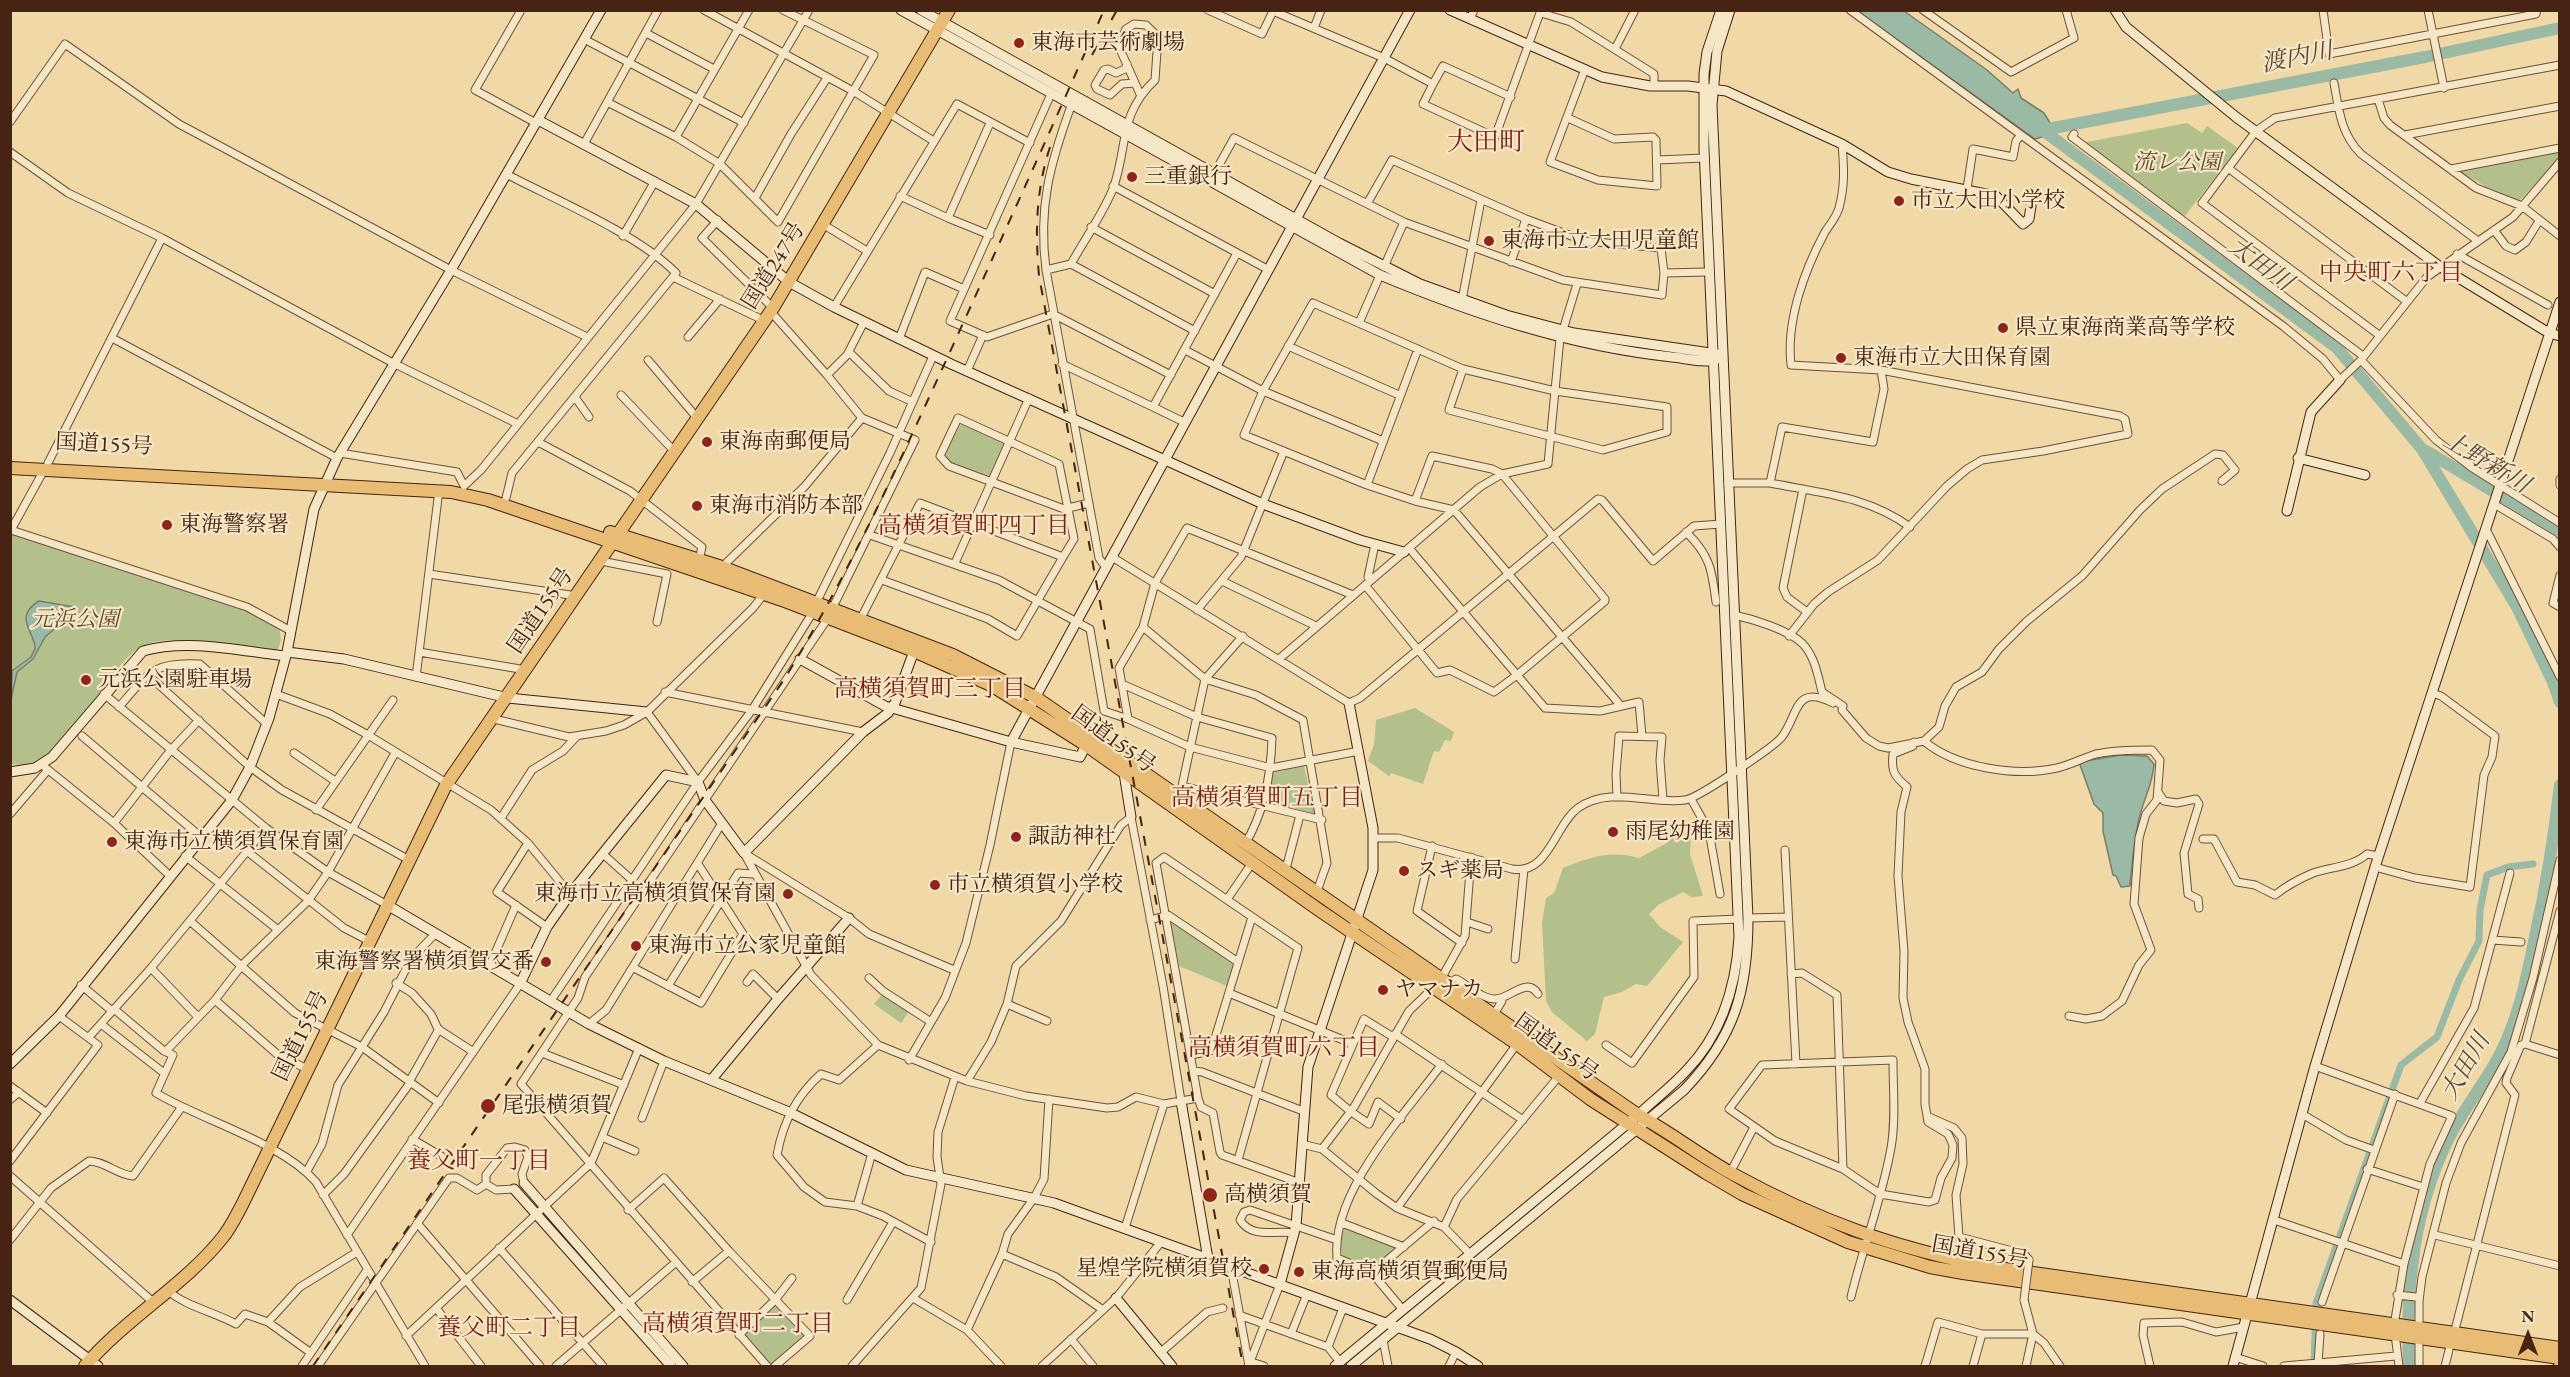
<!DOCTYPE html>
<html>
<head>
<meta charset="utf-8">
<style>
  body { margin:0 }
  #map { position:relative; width:2570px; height:1377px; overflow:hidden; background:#f0d8a7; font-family:"EB Garamond",serif }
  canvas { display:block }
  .frame { position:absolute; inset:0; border:12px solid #472313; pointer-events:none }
  .north { position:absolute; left:2498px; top:1305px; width:60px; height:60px; -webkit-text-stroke:4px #f5e6c6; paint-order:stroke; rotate:0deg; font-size:16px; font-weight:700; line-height:24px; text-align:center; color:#472313 }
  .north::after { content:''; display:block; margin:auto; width:21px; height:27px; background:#472313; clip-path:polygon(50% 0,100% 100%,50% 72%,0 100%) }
</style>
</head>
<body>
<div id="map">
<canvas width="2570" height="1377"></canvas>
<div class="frame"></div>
<div class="north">N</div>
</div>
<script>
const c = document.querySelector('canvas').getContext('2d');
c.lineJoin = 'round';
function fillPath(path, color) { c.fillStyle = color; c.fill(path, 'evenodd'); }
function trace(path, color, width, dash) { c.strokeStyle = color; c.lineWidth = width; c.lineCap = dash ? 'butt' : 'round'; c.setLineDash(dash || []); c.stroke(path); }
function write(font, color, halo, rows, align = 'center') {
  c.font = font + ' "EB Garamond","Noto Serif JP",serif'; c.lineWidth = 4.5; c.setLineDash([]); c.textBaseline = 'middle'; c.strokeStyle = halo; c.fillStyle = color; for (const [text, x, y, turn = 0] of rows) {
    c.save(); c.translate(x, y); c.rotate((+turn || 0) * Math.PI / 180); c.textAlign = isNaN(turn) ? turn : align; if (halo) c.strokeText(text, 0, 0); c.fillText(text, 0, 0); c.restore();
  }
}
fillPath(new Path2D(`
  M2187,123L2202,133L2207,126L2238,148L2184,217L2087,146V142Z
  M2559,151V158L2519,201L2488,188L2461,172V169Z
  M961,424L1002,441L1004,444L990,476L952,464L945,455Z
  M11,532L247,607L279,624L281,641L277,651C244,647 174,633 145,645C102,663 72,775 11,764Z
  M1415,708L1454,732L1451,741L1445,740L1439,752L1434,751L1423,784L1391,773L1389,776L1368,761L1374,744L1376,720Z
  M1304,766L1315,814L1266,801L1271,773Z
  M1694,821L1701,830L1691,832L1690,854L1703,896L1691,897L1683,892L1658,905L1649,914L1660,927L1683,942L1647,986L1636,984L1622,992L1604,997L1595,1034L1587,1041L1552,1012L1546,1001L1542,923L1546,898L1554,893L1563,868C1591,857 1610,850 1639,858L1667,843L1672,830Z
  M1174,922L1234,962L1229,987L1179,966L1171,924Z
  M884,992L910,1010L901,1023L874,1004Z
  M1344,1227L1397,1245V1249L1372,1269L1343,1258L1340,1245Z
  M774,1306H778L805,1334L772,1365L743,1332Z`), '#b4c08c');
const water = new Path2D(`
  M1857,11H1904L1987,70L2013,93L2018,89L2021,98L2044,113L2056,133L2035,139Z
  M39,601L74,607L75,611L45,637L33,659L17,672L11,700L12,671L31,657L35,649C36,633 12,617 39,601Z
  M2121,755L2147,756L2154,764C2152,787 2145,795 2140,815C2134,838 2132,862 2130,886L2121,887L2116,876L2113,875L2103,831V813L2094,804L2079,762Z`);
fillPath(water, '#9abaa6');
trace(water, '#797e6b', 1.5);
trace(new Path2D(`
  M2314,1366L2316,1303L2401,1065L2437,1037L2459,980L2479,941L2480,910L2487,875L2508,867L2533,864`), '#9abaa6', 7);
trace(new Path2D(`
  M2037,126L2337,348L2422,449L2517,607L2553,682L2560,702
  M2043,130L2425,57L2560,28
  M2426,451L2560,531
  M2409,1366C2405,1290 2414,1205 2450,1136C2468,1101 2495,1071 2509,1034C2522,1003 2528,970 2535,937C2546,887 2554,837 2560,785`), '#9abaa6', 12);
const street = new Path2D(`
  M704,10L853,91L932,140
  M1208,10L1262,34L1273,11L1384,58L1433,84L1423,104L1495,137L1541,10
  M1850,10L2283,326L2323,359L2340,380L2361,360L2427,277L2513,217L2560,162
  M1923,10L2011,72L2074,38L2066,10
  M2323,10L2329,54L2536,14L2537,10
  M2428,10L2444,88
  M520,12L475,90L536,123
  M1541,13L1571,22L1651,72L1654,74V86
  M1470,19L1474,10
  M1314,28L1321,10
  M646,33L714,69
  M584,39L744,123
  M1615,49L1635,10
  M1127,64L1125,69L1116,73L1108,69L1104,70L1095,85L1097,89L1110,95L1122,84L1135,83
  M2334,83C2339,111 2341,134 2361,154L2478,241
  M1433,84L1443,66L1511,97
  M1051,94L950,321L987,337L1053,314L1171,375
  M2378,99L2384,118L2390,125L2476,188L2522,206L2560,236
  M607,102L676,137L720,164L778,222L874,55L783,10
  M1568,118L1614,139L1653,137L1656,140L1657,186L1598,180L1550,162L1585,69
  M10,122L65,44L179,124L451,270L587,337
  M2074,134L2072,137L2363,356
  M2405,135L2560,106
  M676,137L749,10
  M584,144L658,10
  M10,152L68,193L162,238L393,363L518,424
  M1657,160L1704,158
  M2228,168L2406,301
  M2451,169L2560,148
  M506,174C556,200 638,234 676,273L512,473L506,498
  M1214,174L1234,138L1404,222L1384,267
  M1113,186L1269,270
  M1967,189L1973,149L2013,157L2016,141L2021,135
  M900,196L948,218
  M755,198L791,134L827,78
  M1368,202L1392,160L1526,219L1585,241L1661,248L1664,273
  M718,220L702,238L773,308
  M1404,222L1563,280L1662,295L1664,273L1708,272
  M824,225L867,251
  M1091,227L1215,294
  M2494,230L2506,246L2515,250L2526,242L2539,221
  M990,235L948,218L990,123
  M623,236L655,181
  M2457,254L2548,305
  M1511,262L1526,219
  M1071,264C1084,240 1105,211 1114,186C1128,144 1119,114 1155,80L1158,37L1146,25L1134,24L1126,29L1119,47L1140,94
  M1046,270C1038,207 1050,164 1071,106
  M673,277L765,321
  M1462,300L1481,200
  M834,307L957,104L1030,143
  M771,312L827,375
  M1359,323L1380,275
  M1563,330L1577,284
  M2379,335L2202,203L2256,131L2275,118L2560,65
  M688,337L720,299
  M112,338L337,458
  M899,339L925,272L964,289
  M1288,346L1399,395
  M1185,350L1263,391L1313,303L1463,369L1555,391L1667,407V432L1603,450L1449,410L1463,369
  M849,352L889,391L913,402
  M648,360L698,419
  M2361,360L2436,440L2471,467L2560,523
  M1062,364L1153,407
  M1881,370L1884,389L1873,442L1782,427L1770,483C1821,493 1867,496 1910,527
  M967,371L983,335
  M621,395L675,452
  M575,397L589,417
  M1184,422L1153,407L1237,253
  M1383,441L1263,391L1244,435L1367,485L1415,501
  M538,442L630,491L702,547L699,560
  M340,453L457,472L464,486L481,470L696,204L809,10
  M48,463L162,238
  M44,470L11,530L247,607L291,631
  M2560,479V485
  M1728,483H1770
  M1367,485L1418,349
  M1803,489L1783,588L1787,597L1807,612
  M2494,504L2553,539L2560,547
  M2486,529L2560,677
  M1686,532C1710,555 1712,570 1716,602
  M870,535L999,580L1090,629L1104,711L1128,719
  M1409,548L1517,675L1605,601V599L1502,474L1492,469L1432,456L1415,501L1454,510L1621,706
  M1063,557L1074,539L1059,464L958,418L940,456L949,466L1064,509L1089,503
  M1112,557L1349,703L1360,698L1598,499L1602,500L1653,561L1694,526L1721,524
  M601,561L667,574L657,622
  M955,563L1029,398
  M722,567L805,486L862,418
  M1106,568L1099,558L1046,270L1071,264L1195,331
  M429,574L577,596
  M2560,575L2553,603L2560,607
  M1368,577L1375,544
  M1222,581L1316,626
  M1365,585L1437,673L1450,670L1494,692L1517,675L1545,708L1600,711L1639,702L1642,736
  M1353,595L1187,528L1155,583L1143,627L1119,668L1128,719L1190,747L1271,768L1359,751
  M816,603L890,453L933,356
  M832,609L915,440L862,418L827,375L847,355L864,322
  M1197,610L1241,557L1284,451
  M1734,615C1753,619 1789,630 1803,644C1815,657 1818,676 1822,692L1843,706L1842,710L1866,738L1879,746L1888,748L1924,741L1939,727L1945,706L1956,687L1982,672L1999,649L2027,621L2082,576L2140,510L2162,489L2215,454L2223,455L2235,470L2222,481
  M860,620L920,503L1063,557L1017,636L988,619L882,580
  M1143,627L1205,679L1256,695L1303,720L1327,863L1316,894
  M1243,636L1205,679L1182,786L1322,820
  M1789,636L1814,604L1828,592L1878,560L1947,486L1967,469L1982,460L2043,451L2128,434L2125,419L2120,416L1881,370L1791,365C1786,321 1804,271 1825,232C1830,224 1836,218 1839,208C1845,186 1844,167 1842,144
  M419,652L526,670
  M1279,659L1480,487L1502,474L1548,464L1560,338
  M148,675L250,767L282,790L411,861
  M416,677L439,490
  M1122,684L1197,717L1272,738C1271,773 1264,813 1245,844
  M665,692L863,732
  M104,694L266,828L328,872L389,906
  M276,694L330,714L368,735L491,810L528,843L570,894
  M119,707C148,674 152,661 200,664L267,724
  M647,712L698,782
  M494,719L569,737L606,731L624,725L647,712L753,608L764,594
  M82,736L201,837
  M1924,741C1956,768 2016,777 2057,768C2070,765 2083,758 2096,754C2114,750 2134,750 2152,750L2160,760L2157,800L2146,814L2139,838L2134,904L2151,950L2139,965L2122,1001L2102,1016L2086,1019L2069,1016
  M294,753L335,781
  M41,764L114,823L169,875
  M2158,792L2164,801L2177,803L2196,799L2199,804L2184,853L2188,894L2198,899L2199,908
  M1617,797L1616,774L1619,736L1662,737L1660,760L1663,800
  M1691,799L1709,831L1720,894
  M316,810L393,700
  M10,814L47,771
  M501,818L532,770L563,751L577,736
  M114,823L170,751L199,720
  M1374,838H1398L1512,869C1549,875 1554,826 1578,808C1610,785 1650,805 1685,800C1697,799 1772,748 1781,738C1799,716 1793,683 1833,703
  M2203,839H2214L2237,882L2255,885L2275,895C2286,886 2299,879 2313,873C2330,867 2353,867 2367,854L2379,856
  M528,843L497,892L547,927
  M1432,846L1417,911L1462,943
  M1785,850L1796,1064
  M248,852L344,928L371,942
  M744,853L811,975L878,1045L967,1081L1026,1096L1107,1108L1118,1107L1136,1097L1164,1104L1198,1098
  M744,853L849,918L869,934L954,970
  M603,854L632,880
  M185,856L277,929
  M1287,865L1300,815
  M2375,867L2415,878L2470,887L2484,775L2492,757L2495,736L2441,696L2432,693
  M1228,898L1252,863
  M1748,918L1788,917
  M1150,920L1168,915L1238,962
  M190,921L295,1013L362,1047L439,1103
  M1467,922L1488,929
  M2492,940L2521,942
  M1515,959L1524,869
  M490,965L516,905
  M151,968L198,1017
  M634,968L701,1003L743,934L698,864
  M1791,974L1802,973L1837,995L1843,1169
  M869,978L883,991L931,1022
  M1441,979L1465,936L1471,857
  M747,982L753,974L778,999
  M396,983L412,993L431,1014L438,1029L472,1051
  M1448,984L1456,979C1468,985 1482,999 1495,999C1510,999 1527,976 1538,994
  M81,985L112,1011
  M668,986L738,873L754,874
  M1229,993L1353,1044L1364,1019L1393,1037
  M215,1000L277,1054L307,1069
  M550,1002L698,782L752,710L813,612
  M1007,1004L1047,1021
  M114,1009L164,1051L173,1055L156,1093C203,1121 281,1142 316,1182L425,1366
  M1493,1016L1502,1001L1501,998
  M101,1024L164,1073
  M589,1024L606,1010L722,823
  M1395,1034L1523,1120
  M89,1037L151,968L266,828
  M2525,1044L2560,1055
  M878,1045L839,1080L821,1074C796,1096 783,1122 777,1155L804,1187L825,1202L857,1206L883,1216L931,1242
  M1606,1045L1632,1063L1694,977L1693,921L1738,919
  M166,1051L215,1000L242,965L308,901L328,872L395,753
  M542,1053L624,1085
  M1191,1055L1210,1051L1212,1048L1252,917
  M909,1060L945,998L966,943L990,845L1011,742
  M2315,1066L2452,1116L2430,1164L2404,1264L2394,1326L2399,1366
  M1194,1071L1202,1072L1303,1111
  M967,1081L991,1042L1007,1004L1016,966L1061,921L1121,825L1131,817L1163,986L1181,1101
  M409,1082L439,1029
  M10,1086L47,1113
  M10,1100L19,1092
  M2420,1103L2474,1008L2510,873
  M1350,1111L1331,1095L1353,1044
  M1350,1111L1369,1124L1378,1102L1401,1119
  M2302,1114L2346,1140L2374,1150
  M1927,1116L1954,1128L1962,1138L1963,1164L1956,1195L1959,1237L2024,1254L2029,1260
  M642,1118L664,1061
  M602,1137L635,1151
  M412,1139L441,1156
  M1302,1144L1322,1149L1377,1194L1397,1208L1444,1227L1470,1254
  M1322,1149L1354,1107L1409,1011L1433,988
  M1238,1160L1298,948L1164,857L1156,863L1198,1098L1201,1107L1213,1113L1220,1152L1222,1155L1300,1183
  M10,1161L98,1045L59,1016
  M2367,1169L2423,1187
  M307,1171L322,1144L338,1085L384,1012L411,959L435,934
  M1730,1173L1754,1127
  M10,1176L153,1302
  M514,1189L496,1190L486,1184V1175L507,1148L515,1147L525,1150L528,1157L522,1174L524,1183
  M323,1195L344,1174L410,1083
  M857,1206L872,1153
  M1397,1208L1517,1044
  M628,1210L664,1178L729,1251L810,1336L775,1366
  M2274,1220L2404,1264
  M417,1223L540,1366
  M1342,1223L1404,1247
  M1444,1227L1457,1199L1559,1076
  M1125,1228L1164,1104
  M1294,1233C1275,1230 1252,1239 1240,1220L1244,1212L1250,1210L1337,1240
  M347,1235L520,984
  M2435,1235L2560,1266
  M10,1240L51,1188L89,1161C105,1161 117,1175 133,1176L181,1108
  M499,1248L603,1366
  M1002,1254L1056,1277L1103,1310
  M1231,1267L1249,1366
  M1372,1273L1434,1221
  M692,1282L729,1251
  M167,1290C185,1306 214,1312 236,1324L245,1314L268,1322L311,1353
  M2397,1295L2416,1297
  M1851,1297C1863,1247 1882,1199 1891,1148C1896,1120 1893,1089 1893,1060L1762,1065L1729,1109L1775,1141L1843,1169L1880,1194L1929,1202L1935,1200L1941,1178L1952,1158L1953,1145L1948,1134L1928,1122L1925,1104V1069L1908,1022L1903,998L1904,951L1898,876L1901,812L1907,787C1894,776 1891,771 1893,754L1913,746L1914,742
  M913,1298L967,1330L1001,1366
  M847,1300L893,1222
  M2024,1300L2033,1334L2044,1343L2060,1366
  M2322,1302L2395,1094
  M436,1308L481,1366
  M1403,1310L1372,1273L1337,1258C1331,1192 1404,1115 1442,1064
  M1239,1315L1328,1347
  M268,1322L300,1287L357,1252
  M2456,1326L2515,1095L2506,1083L2507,1078L2521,1045L2525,1044L2560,911
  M967,1330L1002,1254L1008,1234L1034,1198L1044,1179L1049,1099
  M1291,1334L1307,1294
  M739,1335L775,1300L792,1278
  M406,1336L591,1163L639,1048
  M1071,1339L1093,1366
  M1383,1340L1388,1366
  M1160,1353L1207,1312L1223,1308
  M2235,1357L2263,1366
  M1248,1361L1264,1366
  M1250,1362L1280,1284
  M1340,1362L1328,1347L1343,1308
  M302,1366L367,1270
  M318,1366L449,1178H457L477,1190L486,1184
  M556,1366L675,1263
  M767,1366L521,1084L578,998L585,977L828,618
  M852,1366L921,1288L941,1184L937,1157L938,1132L955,1077
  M1042,1366L1116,1298L1161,1242
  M1449,1366L1456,1352
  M1925,1366L1938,1322L1982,1334H2033
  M1973,1366L1982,1334
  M2026,1366L2033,1334
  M2150,1366L2143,1335L2144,1323L2182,1322L2216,1332L2244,1327
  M2284,1366L2318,1363L2320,1334
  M2318,1366V1363L2396,1356
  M2419,1366V1301L2422,1277L2446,1183L2461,1143L2511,1052L2533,978L2560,860
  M2445,1366L2449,1350`);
const secondary = new Path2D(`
  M901,10L1380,275C1474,314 1569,346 1672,357C1685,358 1705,364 1717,359
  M921,10L1339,243L1420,284L1506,315L1574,333L1717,354
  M1450,10L1602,77L1650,86H1688L1726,91L1842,144L1888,172L1911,179L1996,196L2023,224L2029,219L2031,206
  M2115,10L2126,27L2236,117L2439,266L2549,333L2560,336
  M538,120L696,204L789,282L834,307L951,364L1263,504L1360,540L1404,552
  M2298,458L2365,475
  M2287,511L2311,412L2340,380
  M287,652L344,659L508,698L647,712
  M800,659L885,706L1011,742L1080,757L1086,745
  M1011,742L1410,10
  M10,772L35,768L52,757L143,651C188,638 240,651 286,656
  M1124,773L1131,817
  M389,906L589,1024L664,1061L789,1112L906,1170L1054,1203L1430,1339L1456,1352L1478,1366
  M520,984L547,927L570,894L666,775L698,782L705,800L744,853L863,732L888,713L895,703L914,651
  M10,1064L59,1016L232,800L250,767L269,718L287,652L314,509L337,458L451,270L601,10
  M712,1079L778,999L849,918
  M1181,1101L1208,1259
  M524,1183L683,1366
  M514,1189L671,1366
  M1280,1284L1296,1226L1308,1067L1373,870V828L1349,703
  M1116,1298L1172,1366
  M10,1300L98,1366
  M1335,1366L1638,1115C1654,1100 1671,1087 1686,1071C1722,1034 1736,988 1739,937L1704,148V74L1707,52L1721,10
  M1351,1366L1684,1090C1735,1037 1748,990 1748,918L1712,105L1717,51L1730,10
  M2233,1366L2315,1066L2375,867L2560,302`);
const primary = new Path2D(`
  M2559,1366L2560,1364`);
const highway = new Path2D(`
  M10,468L451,492L488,500L782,600L914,651L991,685L1086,745L1319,910L1517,1044L1590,1099L1706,1173L1742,1194L1848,1242L1930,1267L1963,1273L2560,1358
  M610,532L722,567L953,655L1035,697L1638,1115C1670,1132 1699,1155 1731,1173C1818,1221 1894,1248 1991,1267L2560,1348
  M85,1366C126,1318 184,1286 223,1237C231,1227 236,1216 242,1205L446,785L773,308L949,10`);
trace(street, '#715038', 9);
trace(secondary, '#472313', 11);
trace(primary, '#472313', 13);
trace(highway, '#472313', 14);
trace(street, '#f5e6c6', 7);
trace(secondary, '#f5e6c6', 9);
trace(primary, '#e8bc74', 10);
trace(highway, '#e8bc74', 12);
trace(new Path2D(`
  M1092,55L1117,10
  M1050,147C1036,190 1035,231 1039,276L1243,1366
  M313,1366L785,678C849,574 898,465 949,354C1001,240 1053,125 1104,10`), '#472313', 2, [10, 10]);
const streetBridge = new Path2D(`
  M2024,1300L2029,1260`);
trace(streetBridge, '#715038', 9, []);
trace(streetBridge, '#f5e6c6', 7);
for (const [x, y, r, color] of [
  [1019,43,6,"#8f2418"],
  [1132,177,6,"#8f2418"],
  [1899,201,6,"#8f2418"],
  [1489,241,6,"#8f2418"],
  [2003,328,6,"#8f2418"],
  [1841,358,6,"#8f2418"],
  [707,442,6,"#8f2418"],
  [697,506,6,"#8f2418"],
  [167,525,6,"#8f2418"],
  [86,680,6,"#8f2418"],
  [1613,832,6,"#8f2418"],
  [1016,837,6,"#8f2418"],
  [112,842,6,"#8f2418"],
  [1404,871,6,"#8f2418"],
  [935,885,6,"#8f2418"],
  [788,894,6,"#8f2418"],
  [636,946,6,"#8f2418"],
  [546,962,6,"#8f2418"],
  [1383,990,6,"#8f2418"],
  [488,1106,8,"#8f2418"],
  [1210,1195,8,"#8f2418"],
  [1264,1269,6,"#8f2418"],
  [1299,1272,6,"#8f2418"]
]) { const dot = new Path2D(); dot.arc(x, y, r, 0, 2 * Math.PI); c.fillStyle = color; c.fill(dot); trace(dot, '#f5e6c6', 2); }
write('22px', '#472313', '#f5e6c6', [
  ["東海市芸術劇場",1031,43],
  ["三重銀行",1144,177],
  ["市立大田小学校",1911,201],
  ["東海市立大田児童館",1501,241],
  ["県立東海商業高等学校",2015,328],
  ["東海市立大田保育園",1853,358],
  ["東海南郵便局",719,442],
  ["東海市消防本部",709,506],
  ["東海警察署",179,525],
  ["元浜公園駐車場",98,680],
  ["雨尾幼稚園",1625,832],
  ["諏訪神社",1028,837],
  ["東海市立横須賀保育園",124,842],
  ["スギ薬局",1416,871],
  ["市立横須賀小学校",947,885],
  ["東海市立高横須賀保育園",776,894,"right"],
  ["東海市立公家児童館",648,946],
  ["東海警察署横須賀交番",534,962,"right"],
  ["ヤマナカ",1395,990],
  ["尾張横須賀",502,1106],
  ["高横須賀",1224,1195],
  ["星煌学院横須賀校",1252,1269,"right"],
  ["東海高横須賀郵便局",1311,1272]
], 'left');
write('italic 22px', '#624a31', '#f5e6c6', [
  ["流レ公園",2177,163],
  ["元浜公園",75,620]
]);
write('22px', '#472313', '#f5e6c6', [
  ["国道247号",774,266,-58],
  ["国道155号",104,445,3],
  ["国道155号",541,611,-56],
  ["国道155号",1113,740,36],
  ["国道155号",301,1036,-64],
  ["国道155号",1556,1048,36],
  ["国道155号",1980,1253,10]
]);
write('italic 24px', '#5c4938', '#f5e6c6', [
  ["渡内川",2297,58,-11],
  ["大田川",2260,265,36],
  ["上野新川",2486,463,31],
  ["大田川",2466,1067,-60]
]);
write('24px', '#7a1f14', '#f5e6c6', [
  ["中央町六丁目",2391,273],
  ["高横須賀町四丁目",974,526],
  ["高横須賀町三丁目",930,689],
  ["高横須賀町五丁目",1267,798],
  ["高横須賀町六丁目",1284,1048],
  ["養父町一丁目",479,1161],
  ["高横須賀町二丁目",738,1324],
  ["養父町二丁目",509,1328]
]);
write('26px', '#7a1f14', '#f5e6c6', [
  ["大田町",1486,143]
]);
</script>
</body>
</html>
